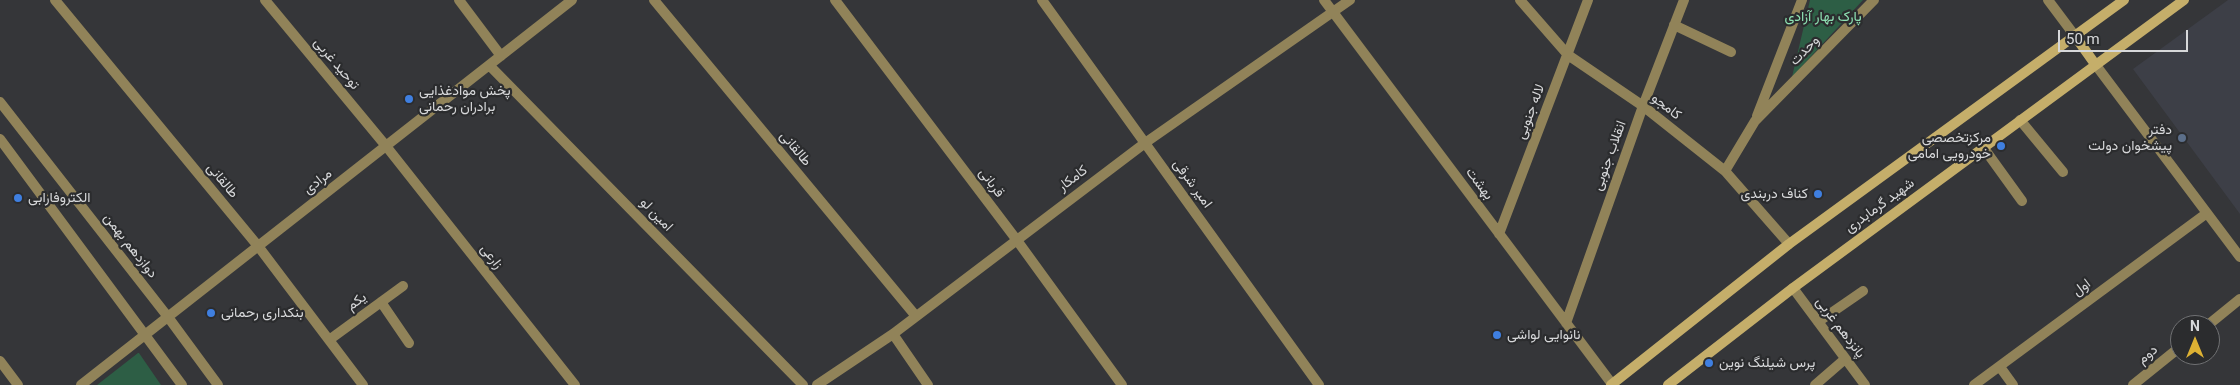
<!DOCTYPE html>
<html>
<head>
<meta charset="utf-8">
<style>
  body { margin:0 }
  #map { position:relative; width:2240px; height:385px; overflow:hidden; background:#353639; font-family:Roboto,sans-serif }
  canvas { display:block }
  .north { position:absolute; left:2170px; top:315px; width:50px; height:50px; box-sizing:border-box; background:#2b2c2e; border:1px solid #707173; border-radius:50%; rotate:0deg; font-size:14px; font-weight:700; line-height:20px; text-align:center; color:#d7d8da }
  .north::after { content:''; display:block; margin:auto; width:18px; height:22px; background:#ddb133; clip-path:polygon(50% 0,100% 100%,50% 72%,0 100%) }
  .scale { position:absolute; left:2058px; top:30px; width:130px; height:22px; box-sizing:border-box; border:2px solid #d7d8da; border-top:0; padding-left:6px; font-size:15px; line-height:18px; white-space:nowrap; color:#d7d8da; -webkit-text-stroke:4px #2b2c2e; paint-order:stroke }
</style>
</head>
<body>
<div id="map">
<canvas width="2240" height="385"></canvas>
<div class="north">N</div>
<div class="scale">50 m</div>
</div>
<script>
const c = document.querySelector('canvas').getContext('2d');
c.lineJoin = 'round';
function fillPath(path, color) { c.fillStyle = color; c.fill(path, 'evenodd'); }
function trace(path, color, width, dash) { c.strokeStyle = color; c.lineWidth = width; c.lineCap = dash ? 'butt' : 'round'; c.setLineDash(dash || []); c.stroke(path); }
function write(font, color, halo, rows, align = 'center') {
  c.font = font + ' Roboto,Vazirmatn,sans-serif'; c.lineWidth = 4.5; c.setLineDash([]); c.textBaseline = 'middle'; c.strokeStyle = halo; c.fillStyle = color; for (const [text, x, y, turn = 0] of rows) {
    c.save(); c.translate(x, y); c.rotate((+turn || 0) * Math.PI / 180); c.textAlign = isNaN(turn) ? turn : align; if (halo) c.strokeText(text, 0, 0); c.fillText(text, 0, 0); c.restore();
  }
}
fillPath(new Path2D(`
  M2228,0H2240V214L2133,69Z`), '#3d3f47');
fillPath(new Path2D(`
  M1810,0H1863L1792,77Z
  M139,353L161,385H97L138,353Z`), '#2d5e45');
trace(new Path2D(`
  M55,0L258,246L363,385
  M265,0L386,146L575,385
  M459,0L501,56
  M654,0L915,315
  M835,0L1016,239L1122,385
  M1042,0L1319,385
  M1324,0L1612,384
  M1520,0L1568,55L1643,106L1725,171L1789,244
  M2048,0L2075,36
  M1674,25L1731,52
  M2095,64L2240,257
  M489,65L803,385
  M0,102L168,317L218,385
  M1757,116L1802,0
  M2020,120L2063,172
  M0,139L182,385
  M1983,147L2022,201
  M1725,171L1755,121L1874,0
  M1499,234L1588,0
  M1793,288L1865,385
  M381,302L409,343
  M1818,322L1863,291
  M1566,323L1643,106L1684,0
  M2208,325L2240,299
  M893,334L928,385
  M329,340L403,286
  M0,361L18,385
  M2000,367L2013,385
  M81,385L572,0
  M817,385L893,334L1145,143L1350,0
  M1815,385L1845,359
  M1974,385L2207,213
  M2133,385L2180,347`), '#918359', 10);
trace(new Path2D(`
  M2075,36L2095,64
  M1611,385L1789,244L2124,0
  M1668,385L1793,288L2184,0`), '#c5ae6a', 10);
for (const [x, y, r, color] of [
  [409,99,5,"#3f7fe0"],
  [2182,138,5,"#5c6f8a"],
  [2001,146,5,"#3f7fe0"],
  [1818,194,5,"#3f7fe0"],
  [18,198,5,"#3f7fe0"],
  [211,313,5,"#3f7fe0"],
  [1497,335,5,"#3f7fe0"],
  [1709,363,5,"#3f7fe0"]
]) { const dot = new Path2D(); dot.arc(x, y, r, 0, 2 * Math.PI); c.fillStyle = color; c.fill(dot); trace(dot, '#2b2c2e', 2); }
write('14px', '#8ee1b3', '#2b2c2e', [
  ["پارک بهار آزادی",1823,17]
]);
write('14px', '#d7d8da', '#2b2c2e', [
  ["وحدت",1805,51,-46],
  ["توحید غربی",336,64,50],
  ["کامجو",1666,107,38],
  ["لاله جنوبی",1531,112,-69],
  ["طالقانی",795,149,50],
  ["انقلاب جنوبی",1610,156,-70],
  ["کامکار",1073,179,-37],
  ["طالقانی",222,181,50],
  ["مرادی",318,182,-38],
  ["قربانی",991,183,53],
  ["امیر شرقی",1192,184,54],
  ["بهشت",1479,184,53],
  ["شهید گرمابدری",1880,206,-36],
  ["امین لو",656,215,46],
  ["دوازدهم بهمن",130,246,52],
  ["زارعی",491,257,52],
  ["اول",2082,288,-37],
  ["یکم",357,302,-36],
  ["پانزدهم غربی",1840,328,53],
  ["دوم",2148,355,-39]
]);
write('14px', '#d7d8da', '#2b2c2e', [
  ["پخش موادغذایی",419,91],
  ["برادران رحمانی",419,107],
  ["دفتر",2172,130,"right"],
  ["پیشخوان دولت",2172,146,"right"],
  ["مرکزتخصصی",1991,138,"right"],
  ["خودرویی امامی",1991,154,"right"],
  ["کناف دربندی",1808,194,"right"],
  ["الکتروفارابی",28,198],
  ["بنکداری رحمانی",221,313],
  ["نانوایی لواشی",1507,335],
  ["پرس شیلنگ نوین",1719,363]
], 'left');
</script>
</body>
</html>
